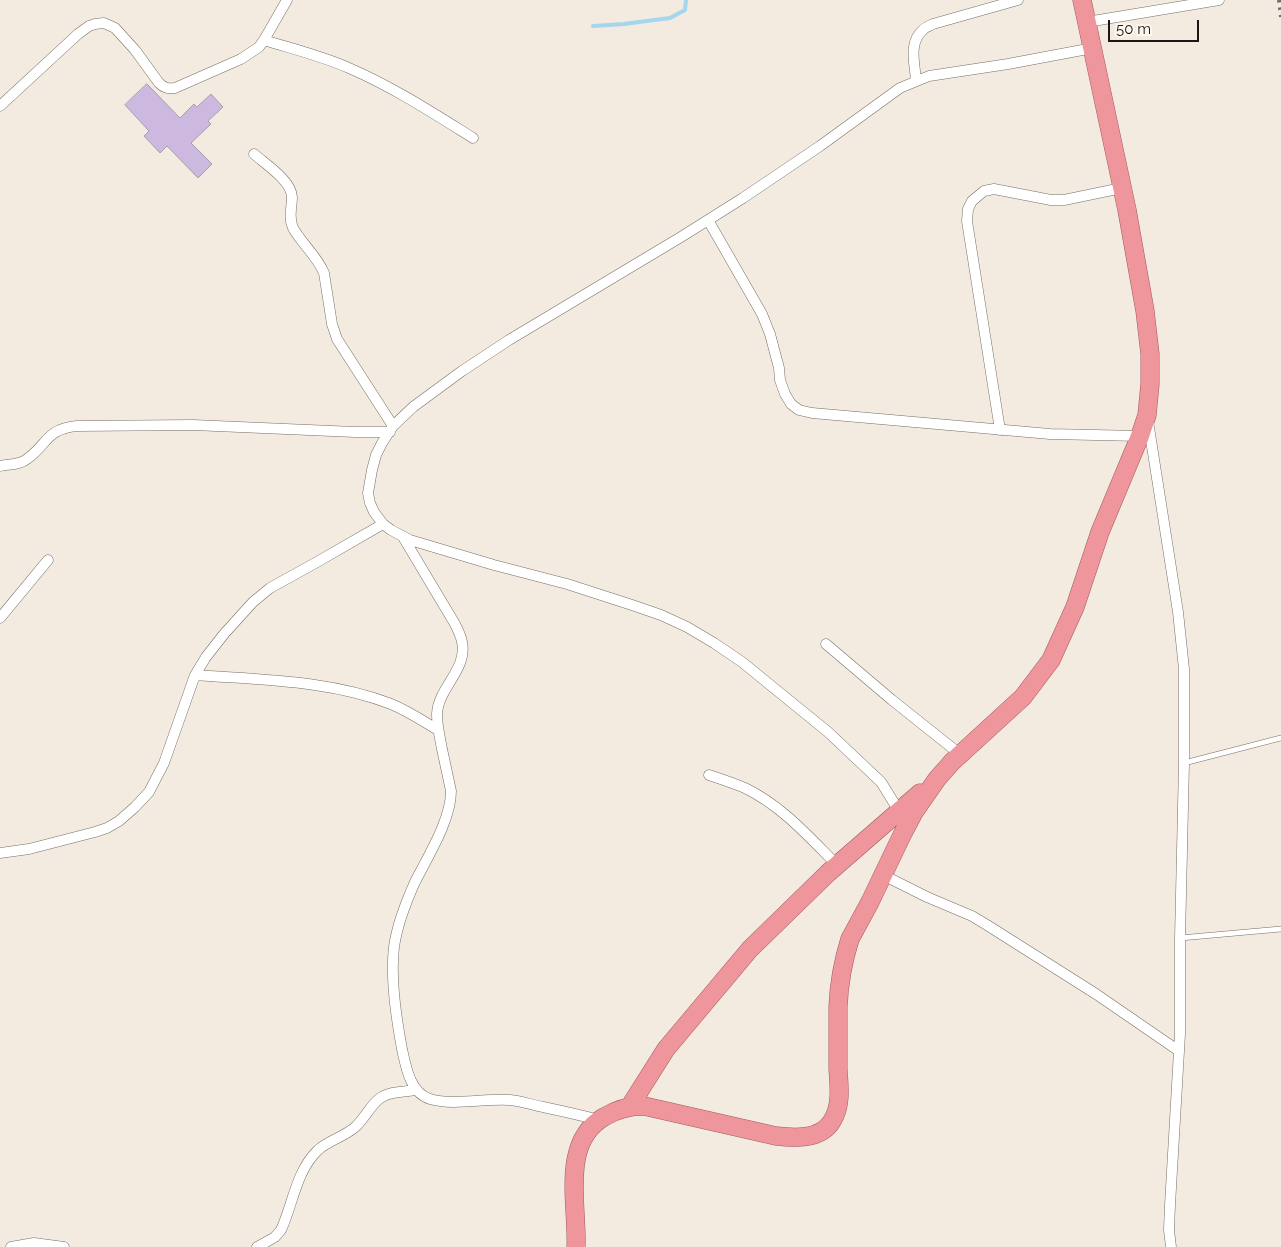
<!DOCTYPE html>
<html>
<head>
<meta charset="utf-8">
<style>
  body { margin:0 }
  #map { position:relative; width:1281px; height:1247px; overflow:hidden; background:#f3eae0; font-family:Raleway,sans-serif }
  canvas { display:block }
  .scale { position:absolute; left:1108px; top:20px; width:91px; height:22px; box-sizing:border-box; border:2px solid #1a1714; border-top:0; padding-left:6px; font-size:15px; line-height:18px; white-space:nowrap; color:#1a1714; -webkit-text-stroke:4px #fef7f0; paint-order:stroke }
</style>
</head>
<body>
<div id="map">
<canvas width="1281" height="1247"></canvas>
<div class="scale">50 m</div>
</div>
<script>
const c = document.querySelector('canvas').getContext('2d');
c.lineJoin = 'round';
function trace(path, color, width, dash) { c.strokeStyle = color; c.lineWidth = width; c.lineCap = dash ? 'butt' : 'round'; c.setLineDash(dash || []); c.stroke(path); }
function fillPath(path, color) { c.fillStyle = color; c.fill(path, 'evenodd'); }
trace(new Path2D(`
  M593,26L624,24L670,18L685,10L686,0`), '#a4d7ec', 4);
const building = new Path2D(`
  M147,84L180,118L194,104L197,107L211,94L223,107L208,121L211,124L191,143L212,164L198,178L167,146L160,153L144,136L149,131L125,105Z`);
fillPath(building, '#cdb8e0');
trace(building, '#a59faa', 1);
const service = new Path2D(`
  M1184,763L1281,738
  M1180,938L1281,929`);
const minor = new Path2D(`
  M1087,22L1219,0
  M264,40C293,49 322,56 349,68C393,87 433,113 473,138
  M916,80C915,65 908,42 923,30C925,27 930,26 933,24L1018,0
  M0,106L78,34L89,26L95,24L104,23L115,28L135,50L159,83C164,88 168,89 175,88L241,59L259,47L264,40L287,0
  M254,154C265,164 291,180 292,197C292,208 288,217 293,228C302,244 317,256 324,273L332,324L337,339L393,426
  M708,220L762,314L770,334L779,368L780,380L785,394L791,404L799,410L812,413L1050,434L1140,436
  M1148,421L1178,612L1184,669V763L1180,938V1034L1170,1205L1169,1230L1171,1247
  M1000,430L967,221L968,209L972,201L984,191L994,189L1051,200H1064L1122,188
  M0,466C9,464 20,465 27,459C48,444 46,429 77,426L193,425L355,432H390
  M403,537L455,624C458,630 461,636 462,642C468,669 438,688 437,714C437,726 440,738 442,749C445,763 448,777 451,791C451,820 428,856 415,882C406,902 397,925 394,947C390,979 396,1017 402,1049C406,1067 410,1093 430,1099C454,1106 485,1098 510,1100C521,1101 532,1105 543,1107C562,1111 580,1115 599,1120
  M0,618L48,560
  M826,644L892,700L961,755
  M195,675C261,680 329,680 391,704C408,711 423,721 438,730
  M709,775C721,779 733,783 745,788C782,806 808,836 837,865
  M899,811L881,782L828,732L742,662L714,643L687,627L661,615L632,605L567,584L494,565L410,540L391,530L383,524L374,512L370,503L368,493L372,470L376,455L382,443L393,426L413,407L462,371L509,340L681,237L743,198L820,146L900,88L929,76L1008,64L1093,48
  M0,853L29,849L95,832L107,828L119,821L135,807L149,792L164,763L195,675L206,657L224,634L253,602L270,588L317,562L383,524
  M883,875L927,897L972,916L987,925L1096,994L1179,1051
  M11,1247L34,1243L64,1247
  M257,1247L275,1237L281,1230C293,1204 296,1171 318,1150C328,1141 343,1137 354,1128C364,1120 369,1107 379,1099C389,1091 404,1092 416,1090`);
const trunk = new Path2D(`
  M630,1106L666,1049L750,949L828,873L920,793
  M576,1247C578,1206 560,1142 604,1117C617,1109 630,1106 644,1106L776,1136C794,1138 821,1140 832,1121C842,1105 839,1086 838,1069C838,1048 838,1027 838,1007C839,983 843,961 850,939L870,902L903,833L914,812L937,779L952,762L1023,697L1051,660L1075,607L1100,532L1140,436L1147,415L1150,384V354L1145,311L1127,210L1082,0`);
trace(service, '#766e65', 6);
trace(minor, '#766e65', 11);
trace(trunk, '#a1595d', 19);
trace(service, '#fff', 5);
trace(minor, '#fff', 10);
trace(trunk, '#ee969c', 18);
trace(new Path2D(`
  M1279,0L1281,17`), '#746e68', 4, [2.5, 5]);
</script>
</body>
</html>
